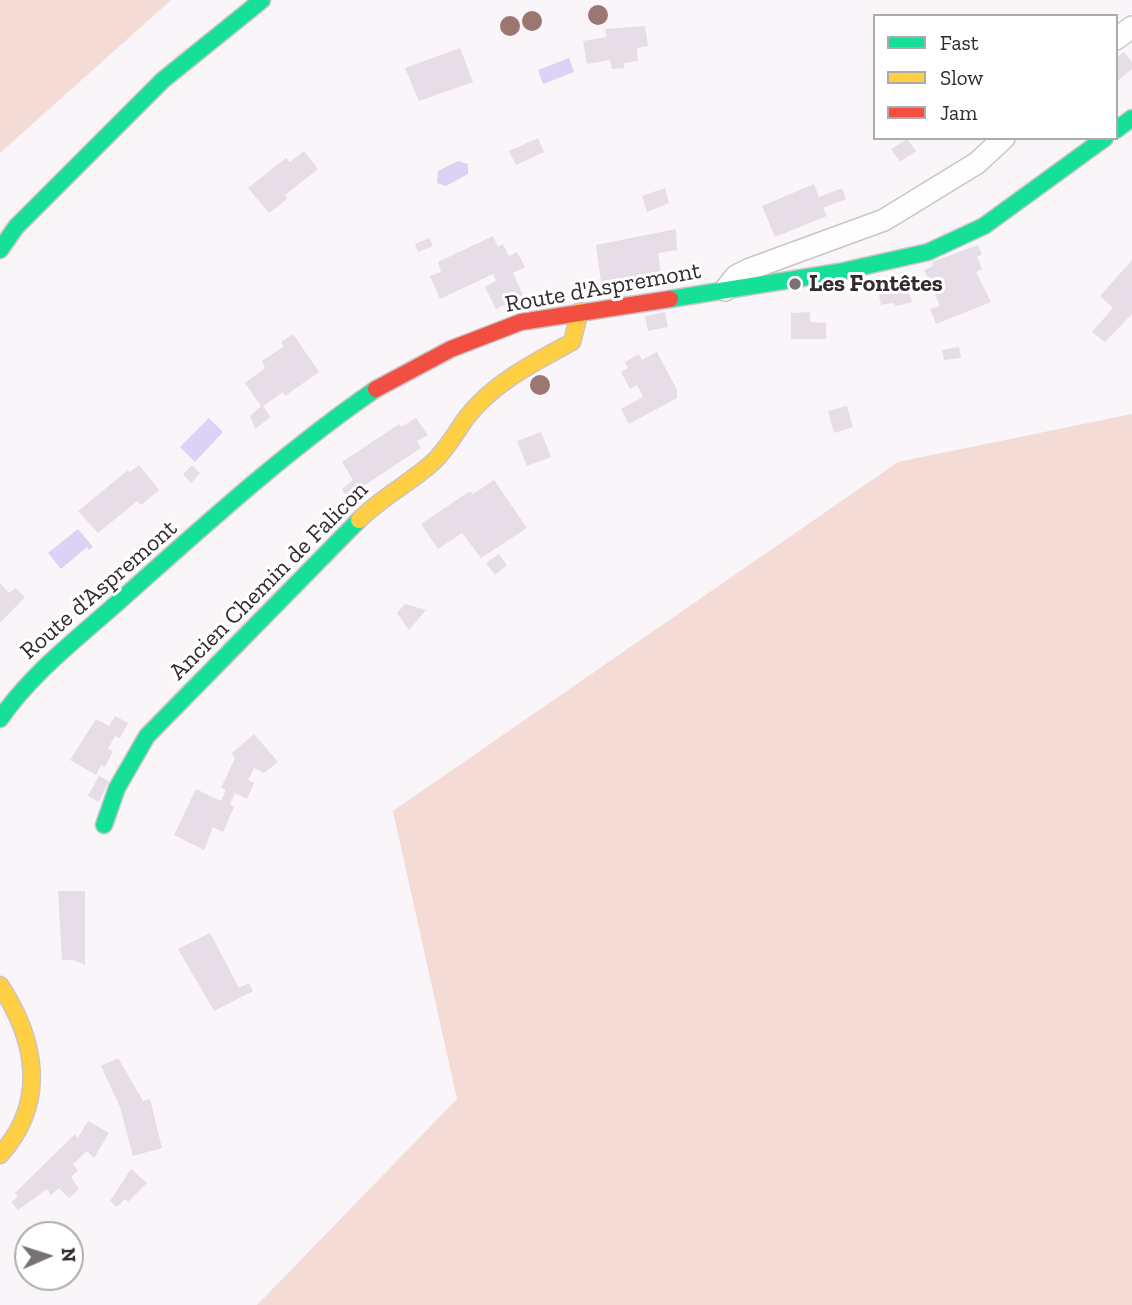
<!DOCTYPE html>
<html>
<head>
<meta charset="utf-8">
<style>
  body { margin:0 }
  #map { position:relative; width:1132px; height:1305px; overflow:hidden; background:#faf5f8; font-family:"Zilla Slab",serif }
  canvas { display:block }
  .legend { position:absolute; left:873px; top:14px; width:245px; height:126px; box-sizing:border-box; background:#fff; border:2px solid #adaaac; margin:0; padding:9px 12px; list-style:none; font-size:21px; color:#332a2f }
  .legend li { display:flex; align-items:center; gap:14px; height:35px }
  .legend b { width:35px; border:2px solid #adaaac }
  .north { position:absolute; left:14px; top:1221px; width:70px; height:70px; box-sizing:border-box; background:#fff; border:2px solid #adaaac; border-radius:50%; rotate:87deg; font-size:19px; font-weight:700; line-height:28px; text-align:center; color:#332a2f }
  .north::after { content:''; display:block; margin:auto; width:24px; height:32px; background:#797175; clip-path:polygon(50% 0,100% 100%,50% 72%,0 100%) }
</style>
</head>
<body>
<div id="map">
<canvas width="1132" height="1305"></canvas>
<ul class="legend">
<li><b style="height:9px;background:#16e098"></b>Fast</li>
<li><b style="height:9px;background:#ffcf43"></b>Slow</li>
<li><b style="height:9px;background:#f24e42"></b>Jam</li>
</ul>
<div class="north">N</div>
</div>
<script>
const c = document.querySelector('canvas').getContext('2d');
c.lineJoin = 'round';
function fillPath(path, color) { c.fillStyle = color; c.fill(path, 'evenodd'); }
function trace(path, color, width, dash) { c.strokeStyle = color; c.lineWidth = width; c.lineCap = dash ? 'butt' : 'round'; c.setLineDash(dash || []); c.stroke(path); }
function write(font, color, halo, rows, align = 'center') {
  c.font = font + ' "Zilla Slab",serif'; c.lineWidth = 6; c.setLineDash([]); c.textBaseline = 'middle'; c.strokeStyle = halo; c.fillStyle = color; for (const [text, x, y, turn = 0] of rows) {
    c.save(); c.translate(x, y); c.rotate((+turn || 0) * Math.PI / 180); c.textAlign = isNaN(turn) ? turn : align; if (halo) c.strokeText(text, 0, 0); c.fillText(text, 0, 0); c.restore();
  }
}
fillPath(new Path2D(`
  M0,0H171L0,153Z
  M1132,414V1305H257L457,1099L393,811L898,462Z`), '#f4dbd6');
fillPath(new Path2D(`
  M569,58L574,72L543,84L538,70Z
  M458,161L468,164V174L446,186L437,183L438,171Z
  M209,418L223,432L195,462L180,447Z
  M78,529L93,547L89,550L87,547L61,569L48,553Z`), '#dbd2f6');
fillPath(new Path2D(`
  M645,26L648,46L637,48L638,61L624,63V68L612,69L610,60L587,64L583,41L607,37L605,29Z
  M460,48L473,82L419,101L405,68Z
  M1124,52L1132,62V69L1116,82V58Z
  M538,138L544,152L516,165L509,151Z
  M907,139L916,151L900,162L891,149Z
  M304,151L318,169L285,195L287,199L269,213L248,188L286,158L290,162Z
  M814,184L819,197L842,188L846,199L823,208L827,216L775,237L762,206Z
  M665,188L669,203L647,212L642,196Z
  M676,229L677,250L658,253L661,274L601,282L596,245Z
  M493,236L498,247L503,244L509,256L517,252L525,267L513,273L523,295L496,309L485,287L496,281L493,274L440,299L430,276L441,272L438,262Z
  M429,238L433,246L418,252L415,244Z
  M978,245L982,254L977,257L982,269L976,272L991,302L936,324L930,309L940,306L924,270L933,266L932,262Z
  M1132,260V314L1105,342L1092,332L1113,308L1100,296Z
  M906,280L912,302L897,306L892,303L881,305L878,290L883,285Z
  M665,312L668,327L648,331L645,316Z
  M810,312V322L826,323V339H791V313Z
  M293,334L319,372L285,396L283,392L263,406L271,417L255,429L250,416L261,406L245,383L265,368L262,361L284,346L281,342Z
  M959,347L961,358L944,360L942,350Z
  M657,352L677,390V398L629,424L621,409L643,397L637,385L630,389L621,372L628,368L625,362L639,354L642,360Z
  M847,406L853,427L834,433L828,411Z
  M416,418L428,435L417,441L421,448L347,497L342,489L353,480L342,462L399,424L401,427Z
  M541,432L551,457L527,466L517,441Z
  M139,465L159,490L141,505L137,501L98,533L78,511L128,470L130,472Z
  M192,465L200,473L191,483L183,474Z
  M494,480L527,528L481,558L462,533L438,549L421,524L470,491L473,494Z
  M499,554L507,565L495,575L486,563Z
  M0,583L9,593L16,588L25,597L0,623Z
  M405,604L426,610L409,630L397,613Z
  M115,716L128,723L120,738L115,736L108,749L113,751L105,767L101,765L96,775L70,760L96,719L109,726Z
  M254,734L278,762L264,773L254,768L248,780L254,783L247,799L235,793L230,804L234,807L223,832L213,827L204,850L174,835L196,789L221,801L226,790L221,788L235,758L232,753Z
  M99,776L109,781L99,802L88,796Z
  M58,891H85V965L74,960H62Z
  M210,933L239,988L249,983L253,991L214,1011L178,949Z
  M118,1058L143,1101L150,1099L162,1148L133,1156L120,1107L101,1066Z
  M88,1121L109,1133L94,1158L87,1151L73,1164L78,1171L71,1177L79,1189L69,1198L59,1188L51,1195L47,1189L18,1210L11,1202L18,1197L15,1193L75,1134L78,1138Z
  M131,1169L147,1183L128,1202L125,1199L117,1207L110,1201Z`), '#e6dde6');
const street = new Path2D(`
  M1116,39L1132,27
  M725,290L736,276L750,269L884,220L977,163L1004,138`);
const fast = new Path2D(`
  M1116,130L1132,118
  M0,250L16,227L163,80L262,0
  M670,299L839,272L928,252L984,226L1105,138
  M0,719C33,671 82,635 125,596C206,524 287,450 376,389
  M104,825L117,788L147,736L359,520`);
const slow = new Path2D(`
  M359,520C381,498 408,484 431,464C447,450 455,433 467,417C493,383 535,362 572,342L580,311
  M0,985C36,1040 48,1102 0,1155`);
const jam = new Path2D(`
  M376,389L451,349L521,322L670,299`);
trace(street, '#cac4c7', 24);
trace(fast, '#cac4c7', 19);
trace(slow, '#cac4c7', 19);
trace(jam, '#cac4c7', 19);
trace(street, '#fefefe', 21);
trace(fast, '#16e098', 16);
trace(slow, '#ffcf43', 16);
trace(jam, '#f24e42', 16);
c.fillStyle = '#9c7670';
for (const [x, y] of [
  [598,15],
  [532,21],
  [510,26],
  [540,385]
]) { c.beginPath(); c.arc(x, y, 10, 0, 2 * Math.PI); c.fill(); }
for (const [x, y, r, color] of [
  [795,284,7,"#797175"]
]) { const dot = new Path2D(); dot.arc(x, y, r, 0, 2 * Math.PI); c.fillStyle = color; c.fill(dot); trace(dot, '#fff', 2.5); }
write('bold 24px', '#332a2f', '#fff', [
  ["Les Fontêtes",809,284]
], 'left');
write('24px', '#332a2f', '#fff', [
  ["Route d'Aspremont",603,288,-10],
  ["Ancien Chemin de Falicon",269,581,-45],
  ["Route d'Aspremont",99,590,-41]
]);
</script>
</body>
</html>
